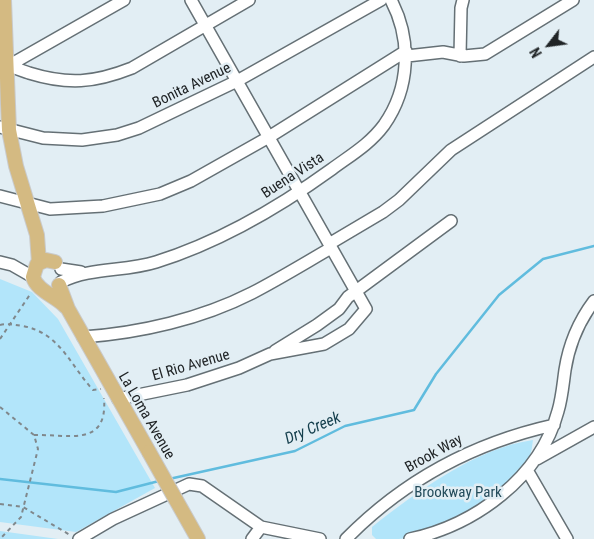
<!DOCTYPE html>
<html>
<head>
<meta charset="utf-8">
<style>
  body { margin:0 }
  #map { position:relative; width:594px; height:539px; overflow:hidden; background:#e2eef4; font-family:"Roboto Condensed",sans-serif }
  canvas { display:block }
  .north { position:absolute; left:524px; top:20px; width:50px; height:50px; -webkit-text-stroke:4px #e2eef4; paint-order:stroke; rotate:240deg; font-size:14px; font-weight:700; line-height:20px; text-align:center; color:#202426 }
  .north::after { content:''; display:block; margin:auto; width:18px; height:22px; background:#202426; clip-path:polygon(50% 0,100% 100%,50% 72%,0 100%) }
</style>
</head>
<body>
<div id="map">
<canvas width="594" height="539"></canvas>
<div class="north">N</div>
</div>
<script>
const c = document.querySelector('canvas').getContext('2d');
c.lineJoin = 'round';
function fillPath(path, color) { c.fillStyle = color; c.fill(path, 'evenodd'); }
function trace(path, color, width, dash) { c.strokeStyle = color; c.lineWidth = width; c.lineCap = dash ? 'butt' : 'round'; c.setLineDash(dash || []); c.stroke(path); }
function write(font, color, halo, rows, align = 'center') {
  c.font = font + ' "Roboto Condensed",sans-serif'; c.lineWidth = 5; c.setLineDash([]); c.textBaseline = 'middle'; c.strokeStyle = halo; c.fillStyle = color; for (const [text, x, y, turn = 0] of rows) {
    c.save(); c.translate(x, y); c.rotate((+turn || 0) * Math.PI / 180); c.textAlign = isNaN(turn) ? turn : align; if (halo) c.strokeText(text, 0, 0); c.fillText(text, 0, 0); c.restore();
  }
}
fillPath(new Path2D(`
  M0,279L32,292L58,319L155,488L76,532L0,522Z
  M533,440C532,445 532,451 530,455C517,490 435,534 399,539C391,539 383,539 376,539L372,535V527C416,492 476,448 533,440Z
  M0,531L58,539H0Z`), '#b2e5fa');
trace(new Path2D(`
  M0,479L116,492L159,481
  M169,479L295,451L345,426L414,410L436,374L499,295L543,259L594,246`), '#60bcde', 2.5);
const minor = new Path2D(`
  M407,56L443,52L464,56L485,54L573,0
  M460,56L461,8L463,0
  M1,60C9,67 18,69 29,73C68,85 94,83 132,68L249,0
  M8,66L124,0
  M0,127L43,138L82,140L117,135L139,128L237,81L381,0
  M0,196L50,209L103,206L160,194L191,181L269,137L406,51
  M329,244L383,212L399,200L451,150L594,57
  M0,262L12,265L33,277
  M61,269L81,272
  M61,282C91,267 124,272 156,262C220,242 278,208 332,169C351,155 370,144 384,125C410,88 412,40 391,0
  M83,337C140,333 201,319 252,293C279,279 305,263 331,248
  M275,351L317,325L339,309L348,297L451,221
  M118,399L187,385L239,368L270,354L324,344L349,329L366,309L191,0
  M537,459L594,427
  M527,470L567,539
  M79,539L113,519L189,484L202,486L261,527L320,539
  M252,539L261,527
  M346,539C404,480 473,443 554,425
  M410,539C475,525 540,478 558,411C562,398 563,384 565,370C569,344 579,321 594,301`);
const major = new Path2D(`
  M4,0L9,130L16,166L37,235L39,263
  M55,262L46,260L37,264L33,277C37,291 56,296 66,307
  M59,285L68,309L149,452
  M176,500L198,539`);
trace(minor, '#657075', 14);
trace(major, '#c9cacb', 16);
trace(new Path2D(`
  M0,325C8,323 15,325 23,326C60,333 70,365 93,390L101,389
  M0,339L31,293
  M0,407L34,435L38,449L21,517L0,539
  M34,435C68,434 108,448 104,398
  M0,504L23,507L70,535`), '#80888c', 2, [4, 4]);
trace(minor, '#fff', 11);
trace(major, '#d4ba82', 14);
const majorBridge = new Path2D(`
  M149,452L176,500`);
trace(majorBridge, '#c9cacb', 16, []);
trace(majorBridge, '#d4ba82', 14);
write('15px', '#202426', '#e2eef4', [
  ["Bonita Avenue",192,86,-26],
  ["Buena Vista",293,176,-33],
  ["El Rio Avenue",191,366,-16],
  ["La Loma Avenue",146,416,60],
  ["Brook Way",434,454,-29]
]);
write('15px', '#244c5b', '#e2eef4', [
  ["Brookway Park",458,493]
]);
write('italic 16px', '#16404e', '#e2eef4', [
  ["Dry Creek",313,429,-23]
]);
</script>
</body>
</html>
